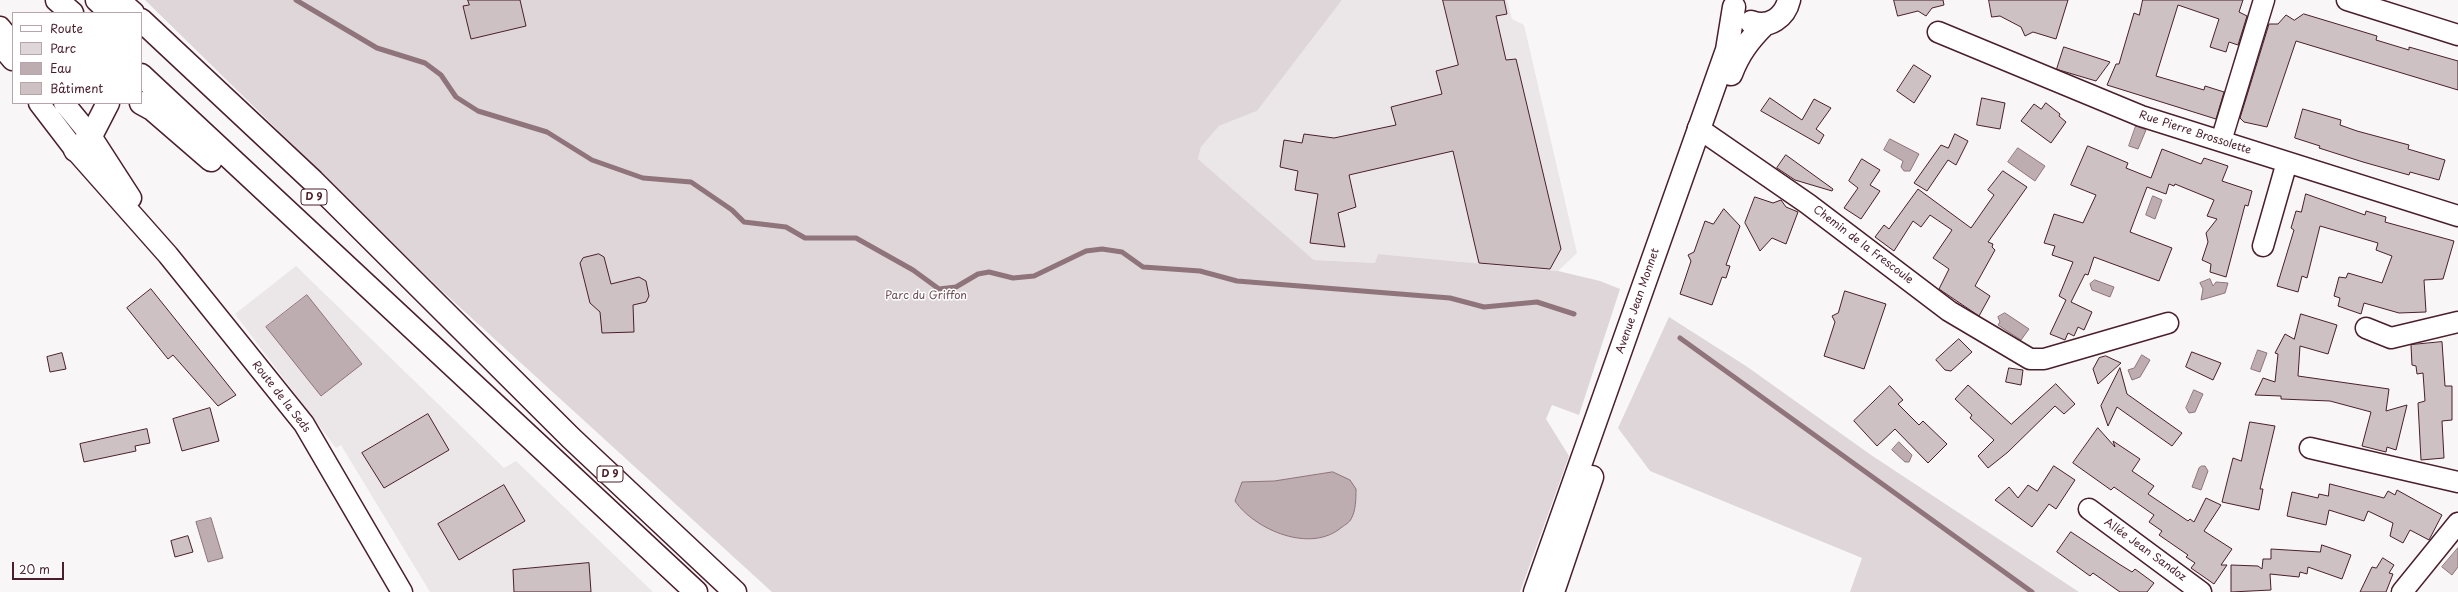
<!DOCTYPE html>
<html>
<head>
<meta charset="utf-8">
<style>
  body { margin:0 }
  #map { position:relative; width:2458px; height:592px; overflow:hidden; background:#f8f6f7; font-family:"Playpen Sans",sans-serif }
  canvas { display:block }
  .legend { position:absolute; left:12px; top:12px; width:130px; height:92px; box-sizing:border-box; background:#fff; border:1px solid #b7a5aa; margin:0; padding:5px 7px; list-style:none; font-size:12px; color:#4a1f2b }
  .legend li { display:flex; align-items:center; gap:8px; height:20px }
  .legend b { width:20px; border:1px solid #b7a5aa }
  .scale { position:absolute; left:12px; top:562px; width:52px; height:18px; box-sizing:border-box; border:2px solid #4a1f2b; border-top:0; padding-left:5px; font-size:12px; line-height:14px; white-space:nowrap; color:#4a1f2b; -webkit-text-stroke:3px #fff; paint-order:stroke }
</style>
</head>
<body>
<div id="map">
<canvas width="2458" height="592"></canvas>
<ul class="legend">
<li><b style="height:5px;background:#fff"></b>Route</li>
<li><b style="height:11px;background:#ded6d9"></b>Parc</li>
<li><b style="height:11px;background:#bdadb0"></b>Eau</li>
<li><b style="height:11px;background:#cdc1c4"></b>Bâtiment</li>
</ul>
<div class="scale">20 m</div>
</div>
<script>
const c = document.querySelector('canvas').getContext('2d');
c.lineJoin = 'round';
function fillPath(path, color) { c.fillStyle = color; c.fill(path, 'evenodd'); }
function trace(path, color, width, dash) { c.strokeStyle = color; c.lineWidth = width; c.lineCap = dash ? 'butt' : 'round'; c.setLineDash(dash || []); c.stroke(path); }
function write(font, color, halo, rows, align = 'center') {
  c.font = font + ' "Playpen Sans",sans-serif'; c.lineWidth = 3; c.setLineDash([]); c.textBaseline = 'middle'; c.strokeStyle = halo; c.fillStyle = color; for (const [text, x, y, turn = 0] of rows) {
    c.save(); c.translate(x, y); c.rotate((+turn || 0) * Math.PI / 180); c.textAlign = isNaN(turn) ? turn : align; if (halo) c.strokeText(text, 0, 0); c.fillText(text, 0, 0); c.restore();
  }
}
fillPath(new Path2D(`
  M1342,0H1507L1512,19L1524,25L1577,253L1558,271L1378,254L1375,263L1314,260L1198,159L1201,147L1219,126L1257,111Z
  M296,266L504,468L516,461L653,592H430L341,445L336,448L235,314Z`), '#ebe6e8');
fillPath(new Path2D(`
  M145,0H1342L1257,111L1219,126L1201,147L1198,159L1314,260L1375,263L1378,254L1558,271L1600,281L1620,289L1579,415L1552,405L1546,419L1569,456L1520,592H772L442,291Z
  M1669,317L1746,366L1871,455L2079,592H1850L1862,558L1650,471L1618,428Z`), '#ded6d9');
const water = new Path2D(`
  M2136,126L2146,130L2138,149L2129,146Z
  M1890,139L1919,154L1910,171H1904L1901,167L1903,161L1884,150Z
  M2018,148L2045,166L2035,181L2008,162Z
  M2153,196L2162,200L2155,219L2146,215Z
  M2210,279L2213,286L2216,282L2228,283L2225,293L2201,300L2203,289L2200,283Z
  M2095,280L2114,287L2110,297L2092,290L2090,284Z
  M307,295L362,364L321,396L266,327Z
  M2005,313L2029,329L2021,340L1998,325L2000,322L1998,317Z
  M2258,350L2267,353L2260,372L2251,369Z
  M2142,355L2150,360L2140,377L2132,380L2128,370L2134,368Z
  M2194,390L2203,394L2195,412L2189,413L2186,408Z
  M1899,442L1912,455L1909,462H1905L1892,450Z
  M2202,466H2205L2208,471L2201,490L2192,487L2199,468Z
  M1333,472L1350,480L1356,489C1356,498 1356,511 1351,519C1350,522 1345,525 1342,527C1311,554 1255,530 1235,501L1242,482L1274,481Z
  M211,518L223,558L208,562L196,522Z
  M2458,548V567L2452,575L2442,567Z`);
fillPath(water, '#bdadb0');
trace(water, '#8f747b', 1);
trace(new Path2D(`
  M296,0L377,48L425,63L441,75L456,97L478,111L547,132L592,160L643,178L691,182L732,210L744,222L786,227L805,238H856L913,270L939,289L956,287L978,274L989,272L1013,278L1034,276L1086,251L1102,249L1122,252L1143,267L1200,271L1237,281L1450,298L1484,307L1537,302L1574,314
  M1680,338L2032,592`), '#8f747b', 5);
const building = new Path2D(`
  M468,0H520L526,26L471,39L463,6L469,5Z
  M1443,0H1504L1507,14L1496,16L1506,60L1516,59L1561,249L1550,269L1479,263L1453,151L1349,175L1356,207L1338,213L1345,247L1310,243L1318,194L1295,190L1298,171L1280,167L1284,140L1302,143L1304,134L1334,138L1396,125L1391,107L1442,94L1436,71L1458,65Z
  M1894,0H1943L1944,5L1932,8L1926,16L1918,11L1898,16Z
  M1989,0H2068L2056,39L2033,32L2025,36L2021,27L2000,16L1992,17Z
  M2143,0H2243L2239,12L2247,16L2238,45L2229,42L2226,52L2210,47L2219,19L2178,5L2156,76L2204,90L2205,86L2224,92L2216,119L2107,85L2116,64H2119L2134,13L2139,15Z
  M2304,14L2377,36L2376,40L2409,50V47L2458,61V90L2296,41L2267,127L2244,122L2240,118L2269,24H2278L2286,15L2294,20Z
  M2064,47L2110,62L2096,81L2059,70L2057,69Z
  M1914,65L1931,76L1914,103L1897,91Z
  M1770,98L1802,120L1814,99L1831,108L1816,129L1824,135L1819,144L1761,111Z
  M1982,98L2005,103L2000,129L1977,125Z
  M2046,103L2060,114L2059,116L2066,122L2051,143L2021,121L2034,104L2041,109Z
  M2303,109L2341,120L2340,125L2357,131L2409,145L2408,149L2445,160L2439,180L2410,172L2409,175L2363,162L2319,148L2320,146L2295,138Z
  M1955,134L1968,141L1956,165L1948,160L1927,191L1914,183L1941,145L1948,148Z
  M2088,146L2128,163L2126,168L2151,178L2162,149L2201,164L2204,158L2228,166L2222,181L2252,191L2248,206L2245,205L2226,277L2210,272L2211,264L2202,260L2208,242L2206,233L2217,219L2207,216L2214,200L2175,184L2174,186L2169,184L2166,194L2147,187L2130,232L2172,248L2159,281L2094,257L2088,275L2085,274L2071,302L2092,312L2084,330L2078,327L2074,336L2068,333L2065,340L2050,334L2066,300L2059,296L2073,262L2052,255L2055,246L2044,243L2054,214L2083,223L2096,195L2071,185Z
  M1786,155L1833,189L1832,191L1795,180L1777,168Z
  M1862,159L1880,170L1870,185L1880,191L1861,219L1844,208L1858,188L1849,181Z
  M2003,171L2027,187L1988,242L1993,244L1992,247L1995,250L1975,286L1990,296L1979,316L1939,289L1949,269L1933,258L1952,230L1930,215L1921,227L1913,221L1894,251L1875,237L1884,225L1889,229L1918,189L1971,228L1994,195L1988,190Z
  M2306,194L2365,215L2366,211L2386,217L2385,222L2454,241L2443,279L2424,280L2426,312L2399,313L2364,303L2361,314L2338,306L2340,298L2334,296L2339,277L2346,278L2348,273L2382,283L2392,256L2376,250L2378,243L2320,226L2307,278L2302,276L2298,292L2277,286L2294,230L2291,228L2296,211L2301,212Z
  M1755,197L1773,203L1781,200L1786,207L1798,212L1786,244L1772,238L1760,251L1745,223Z
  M1724,209L1740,226L1726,265L1730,266L1726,278L1722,277L1712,305L1680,294L1691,261L1688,255L1694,252L1705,221L1713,224Z
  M599,254L604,257L611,284L639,277L646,281L649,296L646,302L633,305L634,332L602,333L600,312L590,303L580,263L583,258Z
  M151,289L212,365L236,395L218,406L173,355L168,359L127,308Z
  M1845,291L1886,304L1864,369L1824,356L1835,322L1832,316L1838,313Z
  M2301,314L2337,325L2328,354L2300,346L2298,376L2389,389L2386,411L2407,405L2396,450L2387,447L2386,452L2362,446L2371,412L2330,401L2281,399V396L2255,395L2263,378L2275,382L2278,354L2275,353L2285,334L2294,339Z
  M1959,339L1972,352L1951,371L1945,370L1936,360Z
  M2442,342L2445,386H2452V420L2442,421L2444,458L2421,460L2418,403L2425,401L2423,373L2417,374L2416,366L2412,365L2411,345Z
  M2192,352L2221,363L2213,380L2186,367Z
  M62,353L66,369L50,372L47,357Z
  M2106,356L2121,363L2098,384L2093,369L2099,358Z
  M2009,368L2023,370L2021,385L2006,382Z
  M2120,368L2127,394L2182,433L2172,446L2117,407L2108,426L2101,406Z
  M2056,384L2075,404L2064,414L2055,406L2008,452L1988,468L1978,456L1994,440L1970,418L1972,415L1955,399L1968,385L2011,424Z
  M1890,386L1903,400L1898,404L1919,425L1923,421L1947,444L1928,463L1895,429L1877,446L1854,421Z
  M210,408L219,441L182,451L173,419Z
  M428,414L449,450L384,488L362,453Z
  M2250,422L2275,426L2260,489H2263L2259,510L2222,502L2233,458L2241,461Z
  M2098,428L2115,447L2113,441L2140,459L2132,471L2154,486L2148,494L2188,521L2190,519L2194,522L2206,498L2221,505L2204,531L2232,549L2221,565H2227L2214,584L2191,568L2195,563L2186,557L2188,555L2159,535L2162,531L2149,522L2154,515L2114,487L2111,490L2073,463Z
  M147,429L150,443L135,446L136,451L84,462L80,444Z
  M2054,466L2075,480L2056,509L2049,504L2032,527L1995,500L2009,487L2018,498L2028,485L2037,491Z
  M2330,484L2384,498L2388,491L2395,495L2397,490L2442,515L2429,540L2410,530L2403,543L2390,536L2393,523L2368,511L2364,521L2329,510L2326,525L2287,516L2292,492L2318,498L2319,494L2328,496Z
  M504,485L525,521L459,560L438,524Z
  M2071,532L2119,564L2132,572L2135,569L2154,583L2147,592H2120L2093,573L2090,576L2057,552Z
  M188,536L193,552L175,557L171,541Z
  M2322,545L2351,555L2342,579L2308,567L2307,574L2300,572L2299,577L2270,574L2271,590L2231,592V565L2258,566L2262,569L2263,559H2271V549L2320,552Z
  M2383,558L2394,565L2389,573L2393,574L2386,592H2360L2372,567L2376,568Z
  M589,563L591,592H514L513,570Z`);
fillPath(building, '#cdc1c4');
trace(building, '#4a1f2b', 1);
const street = new Path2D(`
  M2347,0L2458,35
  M0,27L13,43
  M1938,32L2141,116L2458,216
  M39,103L75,150L168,255L304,424L402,592
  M64,103L91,136L131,198
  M1698,128L1808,204L1949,311L2030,359H2044L2168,323
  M2221,141L2264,0
  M2263,246L2287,162
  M2366,328L2391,338L2458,322
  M2310,448L2458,482
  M2089,509L2201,592
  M2402,592L2458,523`);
const secondary = new Path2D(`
  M1751,22C1769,29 1785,17 1789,0
  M1731,74C1739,53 1749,40 1765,24
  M1535,592L1727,50L1734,7
  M1553,592L1592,477`);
const highway = new Path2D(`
  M57,0L72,13
  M97,0L111,13
  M118,0L133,13
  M141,20L313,181L571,438L735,592
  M0,44L13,59
  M141,75L696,592
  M141,103L152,109L211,160
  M75,150L91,136L108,103`);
trace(street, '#4a1f2b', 23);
trace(secondary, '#4a1f2b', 25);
trace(highway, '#4a1f2b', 25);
trace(street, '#fff', 20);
trace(secondary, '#fff', 22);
trace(highway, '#fff', 22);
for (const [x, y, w] of [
  [314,197,26],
  [610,474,26]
]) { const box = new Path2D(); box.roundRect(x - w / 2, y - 8, w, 16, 3); c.fillStyle = '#fff'; c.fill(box); trace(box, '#4a1f2b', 1); }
write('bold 10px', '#4a1f2b', null, [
  ["D 9",314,197],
  ["D 9",610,474]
]);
write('11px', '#4a1f2b', '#fff', [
  ["Rue Pierre Brossolette",2195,133,18],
  ["Chemin de la Frescoule",1863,245,37],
  ["Avenue Jean Monnet",1638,301,-71],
  ["Route de la Seds",281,397,52],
  ["Allée Jean Sandoz",2145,550,36]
]);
write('11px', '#6f4d56', '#fff', [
  ["Parc du Griffon",926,296]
]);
</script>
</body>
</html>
